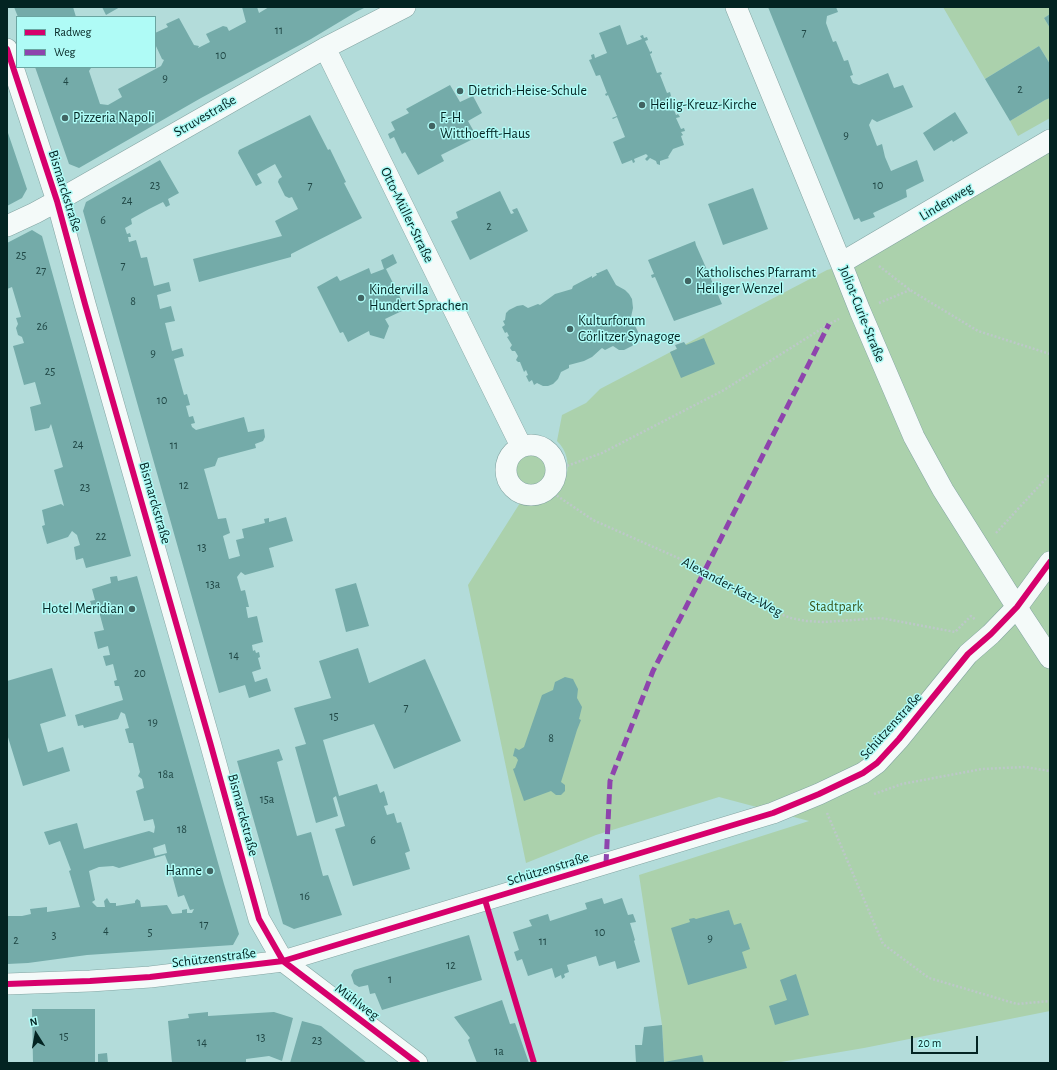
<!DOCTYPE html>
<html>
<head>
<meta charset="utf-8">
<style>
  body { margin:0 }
  #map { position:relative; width:1057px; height:1070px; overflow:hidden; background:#b3dcda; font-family:"Alegreya Sans",sans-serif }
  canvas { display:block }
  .frame { position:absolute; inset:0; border:8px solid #032422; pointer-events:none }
  .legend { position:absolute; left:16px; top:16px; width:140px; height:52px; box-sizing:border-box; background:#affbf6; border:1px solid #6aa5a1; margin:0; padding:5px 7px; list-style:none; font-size:12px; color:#032422 }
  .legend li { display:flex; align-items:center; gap:8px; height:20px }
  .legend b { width:20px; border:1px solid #6aa5a1 }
  .north { position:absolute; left:16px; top:1014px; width:40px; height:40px; -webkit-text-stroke:3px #affbf6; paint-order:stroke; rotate:349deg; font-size:11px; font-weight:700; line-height:16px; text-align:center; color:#032422 }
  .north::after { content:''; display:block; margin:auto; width:14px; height:18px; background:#032422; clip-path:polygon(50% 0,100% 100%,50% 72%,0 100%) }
  .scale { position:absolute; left:911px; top:1036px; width:67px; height:18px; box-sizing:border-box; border:2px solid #032422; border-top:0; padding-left:5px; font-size:12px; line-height:14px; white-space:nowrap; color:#032422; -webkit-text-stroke:3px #affbf6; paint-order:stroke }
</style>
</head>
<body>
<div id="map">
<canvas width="1057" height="1070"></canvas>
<div class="frame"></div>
<ul class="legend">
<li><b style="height:5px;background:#d6006c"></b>Radweg</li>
<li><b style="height:5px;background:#8e44ad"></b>Weg</li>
</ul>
<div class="north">N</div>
<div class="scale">20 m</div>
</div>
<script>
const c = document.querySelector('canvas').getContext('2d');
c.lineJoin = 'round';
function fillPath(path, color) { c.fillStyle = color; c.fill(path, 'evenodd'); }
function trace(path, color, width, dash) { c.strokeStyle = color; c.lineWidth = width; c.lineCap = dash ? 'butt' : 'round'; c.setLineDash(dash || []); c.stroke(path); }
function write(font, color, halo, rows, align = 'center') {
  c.font = font + ' "Alegreya Sans",sans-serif'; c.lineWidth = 3; c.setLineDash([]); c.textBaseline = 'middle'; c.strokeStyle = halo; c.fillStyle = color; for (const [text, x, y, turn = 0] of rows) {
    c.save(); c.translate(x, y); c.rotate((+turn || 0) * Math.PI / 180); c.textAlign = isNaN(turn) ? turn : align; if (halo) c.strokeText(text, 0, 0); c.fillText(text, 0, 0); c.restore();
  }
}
fillPath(new Path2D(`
  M943,7H1050V14L1044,18L1050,28V64L1039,46L985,79Z
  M1050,98V118L1018,136L1010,121L1045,100Z
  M1050,150V1011L864,1048L775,1063H664L662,1025L639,875L809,821L719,797L596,835L526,863L468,585L520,503C528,504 535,505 542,502C567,494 577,460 557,441L562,415L586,403L600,389L827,270L859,261Z
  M515 469a16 16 0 1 1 32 0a16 16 0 1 1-32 0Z`), '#abd1ac');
fillPath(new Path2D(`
  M14,7H73L76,17H18Z
  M102,7H120L106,15Z
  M242,7H257L259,13L269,7H366L356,12L311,39L201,98L79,168L69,164L35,67H90L91,68L89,71L100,104L108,105L122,97L118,89L161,66L164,60L162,59L155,44V33L168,27L166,24L179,18L194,45L199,46L198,48L210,42L206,34L223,26L227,27L229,31L246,22Z
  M768,7H836L838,12L827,16L826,23L833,42L836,41L844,61L848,60L853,75L850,76L853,83L859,85L888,73L894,88L903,85L913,107L877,122L872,119L869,125L877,146L882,144L885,157L891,171L917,160L924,181L906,190L907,197L873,213L875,217L861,222L859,218L854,220Z
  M1050,14V28L1044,18Z
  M620,25L627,45L642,39L640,36L643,35L644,38L647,37L648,40L645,41L650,52L652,51V53L650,54L657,73L661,72L662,74L660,75L667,93L670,92L671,96L669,97L676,115L678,114L680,117L676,118L681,129L684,128L685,131L681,132L683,135L681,136L684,145L673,149L668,157L669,158L660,161V165L657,164L656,161L650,158L647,161L645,159L648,156L646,154L634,159L635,162L633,163L632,160L622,164L613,142L625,137L617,117L613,119L612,118L617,116L608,95L606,96L605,94L607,93L600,75L596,76L589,60L592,59L591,55L594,54L595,58L607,53L599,33Z
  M1039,46L1050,64V98L1045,100L1010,121L985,79Z
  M450,85L460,102L473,96L482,113L468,121L477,137L441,155L444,161L418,175L405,152L402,154L394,137L390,139L388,134L395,130L391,122L409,113L406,109Z
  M955,112L968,133L953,142L952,140L934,151L923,133Z
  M310,115L328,150L330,149L346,182L344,183L362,218L291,254V257L199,282L193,259L282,236L275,221L298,209L292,197L289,198L285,196L278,182L279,179L282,177L275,164L257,174L262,183L256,186L238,153L239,150Z
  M7,130L27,189L22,198L7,206Z
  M160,160L179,193L168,199L170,205L166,207L163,202L149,209L131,219L132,224L125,228L127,234L130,233L131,237H128L129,242L136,240L141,258L147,257L154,286L169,282L171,291L157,295L160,309L171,306L175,321L165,323L172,351L182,348L184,356L174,359L184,395L187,394L190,405L186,406L189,417L193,416L195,423L191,424L192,427L196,430L244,417L248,432L264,429L265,437L263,441L255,444L256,448L218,458L215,466L204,469L218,519L226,518L230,533L223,536L229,559L240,556L236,540L244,538L242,529L265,523L264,519L269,518V522L286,517L293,541L269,548L274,567L245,575L241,572L237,577L241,591L245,590L249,607H246L248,618L257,616L263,642L252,645L253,651L255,650L256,653L259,652L260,657L258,658L261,669L252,672L255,682L267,678L271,691L249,698L245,685L219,693L83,211L86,202Z
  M753,188L768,229L723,245L708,204Z
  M500,191L511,214L514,213L512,210L517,208L528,231L470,260L451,221L458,218L456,212Z
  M32,230L42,236L131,556L86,568L83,558L76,560L74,547L80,545L77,535L72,531L68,537L47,544L42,526L45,525L42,510L61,504L64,506L54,470L63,467L51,424L49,428L35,431L30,407L41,404L35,382L24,385L13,346L24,343L22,337L18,335L16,328L18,324L16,318L21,317L12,287L7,289V243Z
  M695,241L696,245L722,304L674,321L655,277L652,278L651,275L654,274L648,260Z
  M393,254L397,263L386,269L406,309L385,319L389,326L384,339L370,335L369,331L348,342L343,332L340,333L317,287L337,276L340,281L369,268L371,274L384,269L381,260Z
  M607,269L616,285L625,290L629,294L632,299L633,308L631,317L639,334L637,335V339L635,343L632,346L624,350H619L613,346L605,350L602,348L592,357L584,361L569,365V368L561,372L558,379L553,384L548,386H543L537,383L534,385L532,380L529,382L526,376L528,375L526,370L524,372L520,362H518L516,360L518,356L515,351H512L510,348L512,345L507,337L509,336L507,332L505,333L502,327L505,325L503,321L505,320L506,313L509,310L517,306L523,305L528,308L538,304L540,305L555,294L572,289L573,286L592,276V278L597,275L596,273H598Z
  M704,338L715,364L681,378L670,352L677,349L675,345L684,342L686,345Z
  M117,576L118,581L137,576L224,884L239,934L233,945L87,955L28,963L7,964V916H22L31,914L30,909L47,907V912L80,907L69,871L71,870L60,841L49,845L44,832L77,823L84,849L149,831L154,833L155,827L153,819L144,821L136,791L144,788L142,779L138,776L140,772L133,743H129L125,729L129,728L125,714L121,712L118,719L84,728L83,725L78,726L75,715L123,700L119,686H115L114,681L117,680L113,664L106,666L103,656L110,655L108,646L98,649L94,632L104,630L98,608L93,609L90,601L95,600L92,589L111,583L110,577ZM165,844L167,853L155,856L153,848ZM165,855L170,869L166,870L168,875H172L178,897L184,895L190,910L194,909L192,913H187V909L182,910V913L172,914L167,905L141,907L140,901L137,899L135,901V903L116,906V903H110L107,898L104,901L105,907H97L92,902L95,900L89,871L99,867L113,866L119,868Z
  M356,583L369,626L346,632L335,589Z
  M358,648L369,683L425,659L461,741L394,769L374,724L323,740L339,796L377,784L380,793L384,791L388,805L384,806L387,815L394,813L397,823L401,822L410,851L405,853L410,869L353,886L335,829L345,826L336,796L333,798L338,816L316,823L295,747L306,744L294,708L331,698L319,661Z
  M52,668L66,716L40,724L48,752L63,747L70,771L23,786L7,734V681Z
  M565,677L573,679L578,689L577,698L582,707L579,719L581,720L577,730L561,782L565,785V791L561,795H556L551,791L524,801L513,769L515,768L518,760L516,757L513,756L515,748L519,750L524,747L542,695L553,690L555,682Z
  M279,749L283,760L277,762L297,836L311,832L323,876L328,875L342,915L294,929L283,924L237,761Z
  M602,898L604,904L622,898L628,915L633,914L636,922L630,923L635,940L634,941L640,962L617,969L615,961L599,966L596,956L567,965L569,972L564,974L565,977L562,979L561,975L555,978L552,968L528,976L522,959L517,961L514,952L519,950L513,932L532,926L529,920L548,914L550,921L587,909L585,903Z
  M729,910L734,925L741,923L750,949L742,952L747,968L688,985L671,928L690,922L689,919L694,918L696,919Z
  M469,935L482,980L382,1010L375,993L370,994L368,985L359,987L354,984L351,975L354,970Z
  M796,974L809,1015L775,1025L769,1006L787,1000L780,980Z
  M502,1000L510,1024L515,1023L529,1063H477L468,1040L470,1038L454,1017Z
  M32,1009H95V1063H33Z
  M208,1012V1016L274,1012L293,1018L282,1061L269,1056L246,1059V1063H172L168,1021L189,1018L188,1014Z
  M302,1021L321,1026L367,1063H290Z
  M662,1025L664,1062L702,1055L704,1063H636L635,1045H642L644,1027Z
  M107,1053L108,1063H98V1054Z`), '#74aba9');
const minor = new Path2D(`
  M736,7L841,263L860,311L914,437L943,490L1023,617L1050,658
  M325,48L521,446
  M7,49L57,201L85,304L210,742L259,919L283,961L417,1063
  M7,226L35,213L57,201L325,48L405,7
  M841,263L1050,140
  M506 470a25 25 0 1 1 50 0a25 25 0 1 1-50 0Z
  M7,984L90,981L150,977L283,961L773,813L819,794L863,773L877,763L899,739L968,654L991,634L1017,607L1050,562`);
trace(minor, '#83a4a2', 22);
trace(new Path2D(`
  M879,266L910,290L978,331L1050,354
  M879,303L910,290
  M556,470L602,453L724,390L829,324L839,319
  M547,489L593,520L705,570L777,613L791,618L806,621L824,622L881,618L955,632L971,616L976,620
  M996,533L1050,474
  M874,794L902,784L982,769L1025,767L1050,771
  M827,813L883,944L929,978L1017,1004L1050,1001`), '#bcc8c8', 2.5, [2, 2]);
trace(minor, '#f4faf9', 21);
trace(new Path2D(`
  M606,864L610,781L653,671L705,570L829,324`), '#8e44ad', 5, [10, 5]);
trace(new Path2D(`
  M7,49L57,201L85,304L210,742L259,919L283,961L417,1063
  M485,900L534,1063
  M7,984L90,981L150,977L283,961L773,813L819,794L863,773L877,763L899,739L968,654L991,634L1017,607L1050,562`), '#d6006c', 6);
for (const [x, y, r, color] of [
  [460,91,4,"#416462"],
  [642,105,4,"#416462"],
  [65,118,4,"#416462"],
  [432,126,4,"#416462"],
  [688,281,4,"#416462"],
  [361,298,4,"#416462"],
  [570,329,4,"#416462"],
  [132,609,4,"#416462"],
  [210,871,4,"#416462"]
]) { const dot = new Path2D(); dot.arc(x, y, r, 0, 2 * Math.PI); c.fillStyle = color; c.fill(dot); trace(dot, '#affbf6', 1.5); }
write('12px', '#1f4644', null, [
  ["11",279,30],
  ["7",804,32],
  ["10",221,55],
  ["9",165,78],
  ["4",66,80],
  ["2",1020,89],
  ["9",846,135],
  ["23",155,185],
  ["7",310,185],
  ["10",878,185],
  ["24",127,200],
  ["6",103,220],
  ["2",489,226],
  ["25",21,255],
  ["7",123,265],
  ["27",41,270],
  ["8",133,301],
  ["26",42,326],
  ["9",153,353],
  ["25",50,371],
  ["10",162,400],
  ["24",78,444],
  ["11",174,445],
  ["12",184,485],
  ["23",85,487],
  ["22",101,536],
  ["13",202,547],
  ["13a",213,584],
  ["14",234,655],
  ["20",140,673],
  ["7",406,707],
  ["15",334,716],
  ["19",153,722],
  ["8",551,738],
  ["18a",166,774],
  ["15a",267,799],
  ["18",182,829],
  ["6",373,840],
  ["16",305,896],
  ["17",204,924],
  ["4",106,930],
  ["5",150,932],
  ["10",600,932],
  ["3",54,935],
  ["9",710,938],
  ["2",16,940],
  ["11",543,941],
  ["12",451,965],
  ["1",390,979],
  ["15",64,1036],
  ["13",261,1037],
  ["23",317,1040],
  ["14",202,1042],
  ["1a",499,1051]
]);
write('14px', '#032422', '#affbf6', [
  ["Dietrich-Heise-Schule",468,91],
  ["Heilig-Kreuz-Kirche",650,105],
  ["Pizzeria Napoli",73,118],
  ["F.-H.",440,118],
  ["Witthoefft-Haus",440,134],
  ["Katholisches Pfarramt",696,273],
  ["Heiliger Wenzel",696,289],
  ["Kindervilla",369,290],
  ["Hundert Sprachen",369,306],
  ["Kulturforum",578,321],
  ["Görlitzer Synagoge",578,337],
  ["Hotel Meridian",124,609,"right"],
  ["Hanne",202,871,"right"]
], 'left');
write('14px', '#032422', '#affbf6', [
  ["Struvestraße",205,116,-30],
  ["Bismarckstraße",65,191,73],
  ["Lindenweg",946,202,-31],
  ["Otto-Müller-Straße",407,215,64],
  ["Joliot-Curie-Straße",862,314,68],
  ["Bismarckstraße",155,503,74],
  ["Alexander-Katz-Weg",732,587,28],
  ["Schützenstraße",891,726,-48],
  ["Bismarckstraße",243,815,75],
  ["Schützenstraße",548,869,-17],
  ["Schützenstraße",214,958,-7],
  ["Mühlweg",357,1002,37]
]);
write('14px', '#385417', '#affbf6', [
  ["Stadtpark",836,607]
]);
</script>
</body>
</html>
